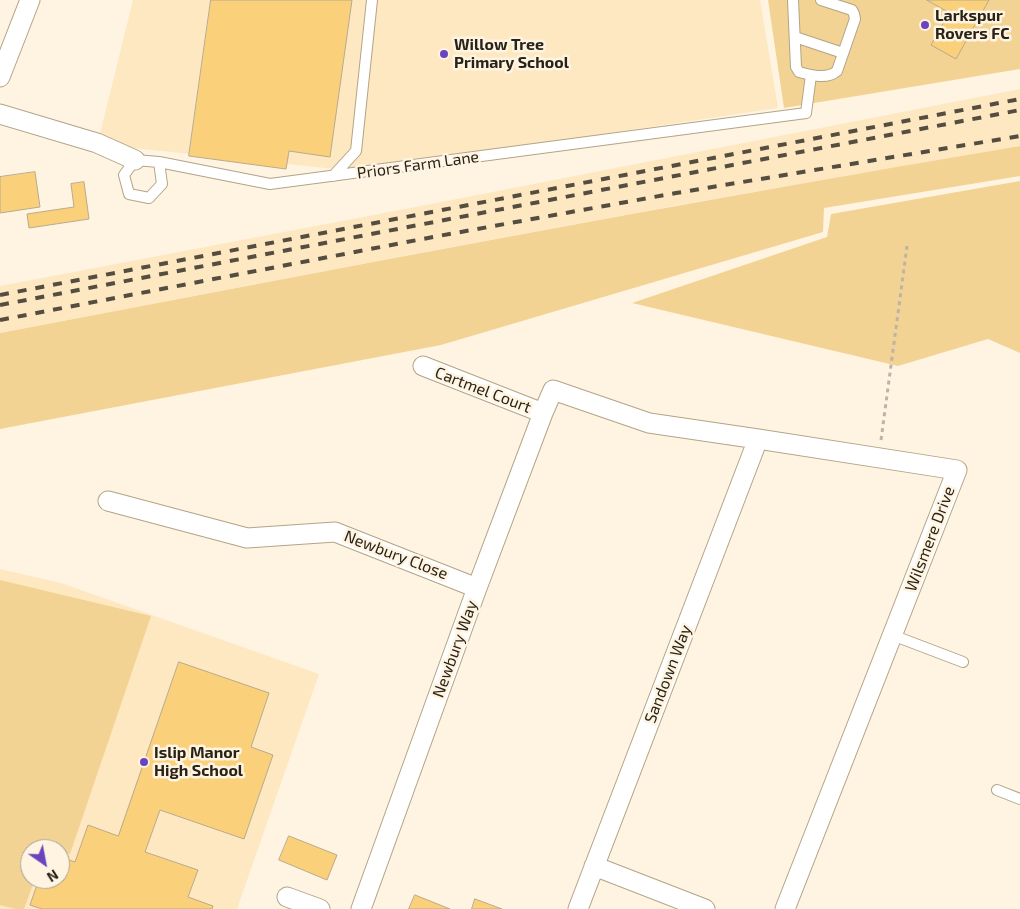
<!DOCTYPE html>
<html>
<head>
<meta charset="utf-8">
<style>
  body { margin:0 }
  #map { position:relative; width:1020px; height:909px; overflow:hidden; background:#fef4e1; font-family:"Exo 2",sans-serif }
  canvas { display:block }
  .north { position:absolute; left:20px; top:839px; width:50px; height:50px; box-sizing:border-box; background:#fef4e1; border:1px solid #a9a090; border-radius:50%; rotate:147deg; font-size:14px; font-weight:700; line-height:20px; text-align:center; color:#292317 }
  .north::after { content:''; display:block; margin:auto; width:18px; height:22px; background:#6b44bd; clip-path:polygon(50% 0,100% 100%,50% 72%,0 100%) }
</style>
</head>
<body>
<div id="map">
<canvas width="1020" height="909"></canvas>
<div class="north">N</div>
</div>
<script>
const c = document.querySelector('canvas').getContext('2d');
c.lineJoin = 'round';
function fillPath(path, color) { c.fillStyle = color; c.fill(path, 'evenodd'); }
function trace(path, color, width, dash) { c.strokeStyle = color; c.lineWidth = width; c.lineCap = dash ? 'butt' : 'round'; c.setLineDash(dash || []); c.stroke(path); }
function write(font, color, halo, rows, align = 'center') {
  c.font = font + ' "Exo 2",sans-serif'; c.lineWidth = 5; c.setLineDash([]); c.textBaseline = 'middle'; c.strokeStyle = halo; c.fillStyle = color; for (const [text, x, y, turn = 0] of rows) {
    c.save(); c.translate(x, y); c.rotate((+turn || 0) * Math.PI / 180); c.textAlign = isNaN(turn) ? turn : align; if (halo) c.strokeText(text, 0, 0); c.fillText(text, 0, 0); c.restore();
  }
}
fillPath(new Path2D(`
  M133,0H760L778,108L354,171L123,147L100,134Z
  M1020,89V146L679,205L435,250L0,333V286L426,205Z
  M0,569L61,583L319,674L237,909H0ZM30,849H60V879H30Z`), '#fde8c2');
fillPath(new Path2D(`
  M768,0H1020V69L784,108Z
  M1020,146V176L824,208L823,232L441,345L0,429V333C340,268 679,203 1020,146Z
  M1020,181V353L988,339L898,366L632,303L827,237L831,214Z
  M0,580L151,616L70,854L60,851V849L46,848L45,849H30V879H35L24,909H15L0,905Z`), '#f3d394');
const building = new Path2D(`
  M211,0H352L330,157L289,151L286,169L189,156Z
  M927,0H989L956,59L931,45L949,13Z
  M35,172L40,207L0,213V177Z
  M84,182L89,219L29,228L27,214L74,207L71,184Z
  M179,662L269,693L251,747L273,755L244,839L160,810L145,852L198,870L188,897L213,906L212,909H42L30,905L39,879H60V857L75,862L88,825L118,836Z
  M289,836L337,855L327,880L279,860Z
  M415,895L450,909H409Z
  M475,899L502,909H472Z`);
fillPath(building, '#fbd07b');
trace(building, '#b9aa8d', 1);
const service = new Path2D(`
  M793,0L796,67L799,72C810,75 827,80 837,71L855,19L854,14L852,10L821,0
  M795,37L843,53
  M159,162L162,184L149,198L129,194L124,175L135,160L159,162L270,184L806,113L811,75
  M333,176L356,151L372,0
  M892,635L963,662
  M997,790L1020,799`);
const minor = new Path2D(`
  M0,77L30,0
  M0,114L97,143L135,160
  M423,366L543,413
  M108,501L247,538L335,532L477,588
  M594,866L705,909
  M287,897L320,909
  M361,909L477,588L543,413L553,390L649,423L758,439L957,470L785,909
  M578,909L758,439`);
trace(service, '#b3a487', 12);
trace(minor, '#b3a487', 21);
trace(new Path2D(`
  M881,440L907,246`), '#bdb5a4', 3, [4, 4]);
trace(service, '#fff', 10);
trace(minor, '#fff', 19);
trace(new Path2D(`
  M0,295L1020,99
  M0,305L1020,110
  M0,320L433,237L676,193L1020,136`), '#544d40', 4, [9, 9]);
for (const [x, y, r, color] of [
  [925,25,5,"#6b44bd"],
  [444,54,5,"#6b44bd"],
  [144,762,5,"#6b44bd"]
]) { const dot = new Path2D(); dot.arc(x, y, r, 0, 2 * Math.PI); c.fillStyle = color; c.fill(dot); trace(dot, '#fef4e1', 2); }
write('bold 16px', '#292317', '#fef4e1', [
  ["Larkspur",935,16],
  ["Rovers FC",935,34],
  ["Willow Tree",454,45],
  ["Primary School",454,63],
  ["Islip Manor",154,753],
  ["High School",154,771]
], 'left');
write('16px', '#292317', '#fef4e1', [
  ["Priors Farm Lane",418,165,-8],
  ["Cartmel Court",483,390,21],
  ["Wilsmere Drive",930,539,-69],
  ["Newbury Close",396,555,21],
  ["Newbury Way",455,649,-70],
  ["Sandown Way",668,674,-69]
]);
</script>
</body>
</html>
